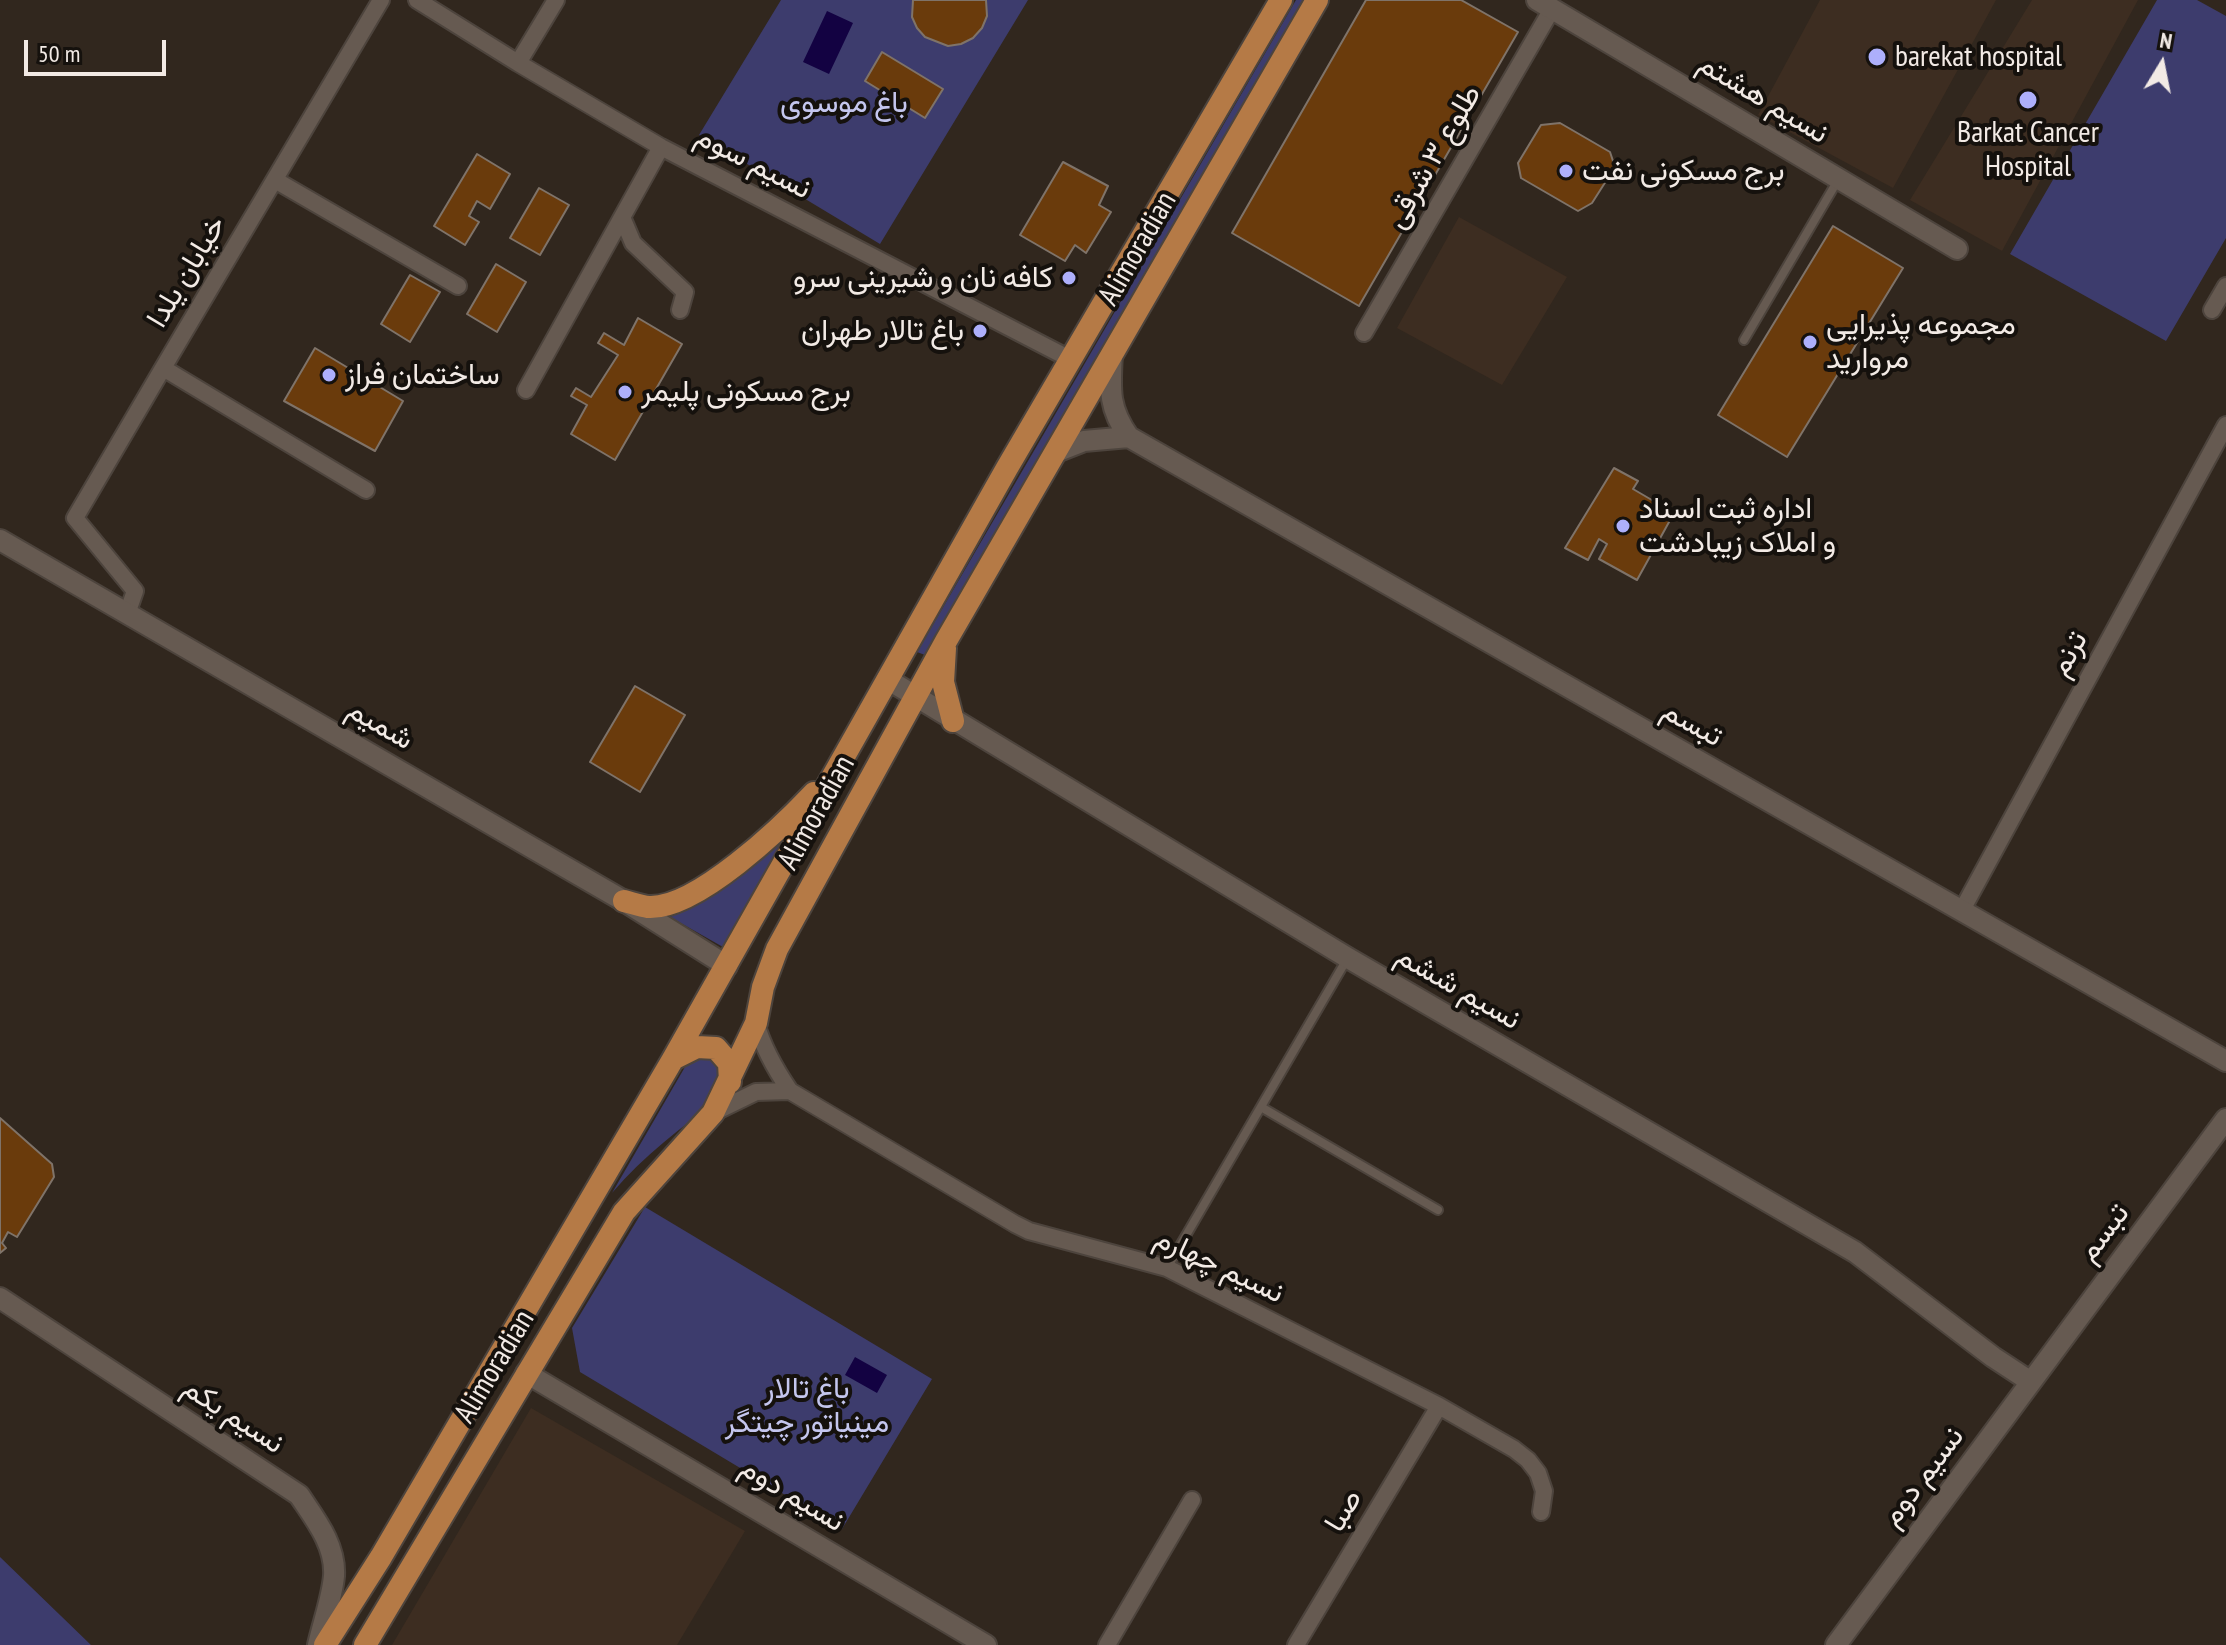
<!DOCTYPE html>
<html>
<head>
<meta charset="utf-8">
<style>
  body { margin:0 }
  #map { position:relative; width:2226px; height:1645px; overflow:hidden; background:#31271e; font-family:"PT Sans Narrow",sans-serif }
  canvas { display:block }
  .north { position:absolute; left:2122px; top:24px; width:80px; height:80px; -webkit-text-stroke:6px #15110d; paint-order:stroke; rotate:10deg; font-size:22px; font-weight:700; line-height:32px; text-align:center; color:#f2eae5 }
  .north::after { content:''; display:block; margin:auto; width:28px; height:36px; background:#f2eae5; clip-path:polygon(50% 0,100% 100%,50% 72%,0 100%) }
  .scale { position:absolute; left:24px; top:40px; width:142px; height:36px; box-sizing:border-box; border:4px solid #f2eae5; border-top:0; padding-left:10px; font-size:24px; line-height:28px; white-space:nowrap; color:#f2eae5; -webkit-text-stroke:6px #15110d; paint-order:stroke }
</style>
</head>
<body>
<div id="map">
<canvas width="2226" height="1645"></canvas>
<div class="north">N</div>
<div class="scale">50 m</div>
</div>
<script>
const c = document.querySelector('canvas').getContext('2d');
c.lineJoin = 'round';
function fillPath(path, color) { c.fillStyle = color; c.fill(path, 'evenodd'); }
function trace(path, color, width, dash) { c.strokeStyle = color; c.lineWidth = width; c.lineCap = dash ? 'butt' : 'round'; c.setLineDash(dash || []); c.stroke(path); }
function write(font, color, halo, rows, align = 'center') {
  c.font = font + ' "PT Sans Narrow",Vazirmatn,sans-serif'; c.lineWidth = 8; c.setLineDash([]); c.textBaseline = 'middle'; c.strokeStyle = halo; c.fillStyle = color; for (const [text, x, y, turn = 0] of rows) {
    c.save(); c.translate(x, y); c.rotate((+turn || 0) * Math.PI / 180); c.textAlign = isNaN(turn) ? turn : align; if (halo) c.strokeText(text, 0, 0); c.fillText(text, 0, 0); c.restore();
  }
}
fillPath(new Path2D(`
  M1820,0H1996L1893,188L1758,115Z
  M2032,0H2138L2002,251L1910,200Z
  M1459,217L1567,277L1502,385L1397,328Z
  M531,1408L745,1531L677,1645H392Z`), '#3d2d21');
fillPath(new Path2D(`
  M781,0H1028L880,244L699,135Z
  M1296,0H1308L925,655L917,652Z
  M2157,0H2197L2226,16V238L2166,341L2010,254Z
  M790,831L723,947L670,917C717,895 755,869 790,831Z
  M702,1053L725,1067L721,1098C682,1127 644,1155 612,1193L689,1060Z
  M645,1207L932,1379L842,1529L580,1372L572,1328Z
  M0,1557L91,1645H0Z`), '#3d3c6d');
fillPath(new Path2D(`
  M827,11L853,23L829,74L803,62Z
  M855,1357L887,1375L877,1393L845,1375Z`), '#130242');
const building = new Path2D(`
  M913,0H986L987,16L982,28L973,38L961,44L948,46L925,37L917,28L912,17Z
  M1366,0H1461L1518,32L1359,306L1232,233Z
  M882,52L943,89L925,118L865,81Z
  M1560,123L1610,152L1615,167L1592,203L1578,211L1521,178L1518,163L1541,125Z
  M477,154L510,174L490,209L477,201L469,216L479,222L465,245L434,226Z
  M1063,162L1108,186L1099,205L1111,212L1086,253L1075,245L1065,261L1020,235Z
  M539,188L569,205L540,255L510,238Z
  M1833,226L1903,268L1787,457L1718,415Z
  M496,264L526,282L497,332L467,314Z
  M410,275L440,292L410,342L381,324Z
  M638,318L682,344L615,460L571,434L587,405L571,396L576,388L591,397L618,355L598,343L604,333L624,345Z
  M315,348L403,401L375,451L284,401Z
  M1614,468L1638,481L1633,489L1674,513L1637,580L1599,559L1607,544L1599,539L1588,560L1565,548Z
  M635,686L685,715L640,792L590,762Z
  M0,1118L52,1164L54,1177L17,1237L8,1232L2,1243L6,1248L0,1253Z`);
fillPath(building, '#6a3b0c');
trace(building, '#7f7369', 2);
const service = new Path2D(`
  M1744,340L1838,180
  M1261,1107L1438,1210
  M1167,1268L1347,959`);
const minor = new Path2D(`
  M417,0L518,63L661,147L1072,360
  M518,63L556,0
  M275,180L458,286
  M622,217L633,243L685,292L680,310
  M2212,310L2226,286
  M1364,333L1552,9
  M526,390L661,147
  M366,490L163,368L381,0
  M127,614L135,591L75,518L163,368
  M1962,910L2226,425
  M756,1023C763,1048 775,1069 790,1091L1015,1224L1029,1231L1167,1268L1439,1406L1514,1449L1528,1460L1538,1473L1544,1491L1541,1512
  M713,1113L756,1092L790,1091
  M1107,1645L1192,1500
  M1296,1645L1439,1406`);
const tertiary = new Path2D(`
  M1537,0L1957,249
  M1112,354C1110,389 1108,408 1129,437L2226,1061
  M1056,452L1084,441L1129,437
  M0,540L624,901L727,966
  M887,679L1348,958L1855,1252L1993,1357L2031,1382
  M0,1298L299,1495C315,1519 336,1545 334,1576C332,1598 323,1623 318,1645
  M526,1373L986,1645
  M1836,1645L2226,1119`);
const primary = new Path2D(`
  M945,648L943,682L953,721
  M624,901C632,903 641,906 648,907C696,910 783,826 814,793
  M673,1059L697,1047L716,1048L729,1063L730,1082
  M325,1645L381,1557L673,1059L1007,468L1281,0
  M365,1645L624,1212L713,1113L756,1023L763,987L777,949L946,641L1317,0`);
trace(service, '#4d443d', 12);
trace(minor, '#4d443d', 20);
trace(tertiary, '#4d443d', 24);
trace(primary, '#4d443d', 26);
trace(service, '#665a51', 8);
trace(minor, '#665a51', 16);
trace(tertiary, '#665a51', 20);
trace(primary, '#b57a46', 22);
for (const [x, y, r, color] of [
  [1877,57,10,"#adaffb"],
  [2028,100,10,"#adaffb"],
  [1566,171,8,"#adaffb"],
  [1069,278,8,"#adaffb"],
  [980,331,8,"#adaffb"],
  [1810,342,8,"#adaffb"],
  [329,375,8,"#adaffb"],
  [625,392,8,"#adaffb"],
  [1623,526,8,"#adaffb"]
]) { const dot = new Path2D(); dot.arc(x, y, r, 0, 2 * Math.PI); c.fillStyle = color; c.fill(dot); trace(dot, '#15110d', 3); }
write('30px', '#f2eae5', '#15110d', [
  ["barekat hospital",1895,57],
  ["Barkat Cancer",2028,133,"center"],
  ["Hospital",2028,167,"center"],
  ["برج مسکونی نفت",1582,171],
  ["کافه نان و شیرینی سرو",1053,278,"right"],
  ["مجموعه پذیرایی",1826,325],
  ["مروارید",1826,359],
  ["باغ تالار طهران",964,331,"right"],
  ["ساختمان فراز",345,375],
  ["برج مسکونی پلیمر",641,392],
  ["اداره ثبت اسناد",1639,509],
  ["و املاک زیبادشت",1639,543]
], 'left');
write('30px', '#f2eae5', '#15110d', [
  ["نسیم هشتم",1763,99,31],
  ["طلوع ۳ شرقی",1434,157,-60],
  ["نسیم سوم",753,163,27],
  ["Alimoradian",1138,249,-60],
  ["خیابان یلدا",187,272,-59],
  ["ترنم",2069,654,-61],
  ["تبسم",1692,724,29],
  ["شمیم",380,725,30],
  ["Alimoradian",817,813,-61],
  ["نسیم ششم",1458,988,30],
  ["تبسم",2104,1233,-53],
  ["نسیم چهارم",1219,1266,25],
  ["Alimoradian",495,1367,-59],
  ["نسیم یکم",233,1416,33],
  ["نسیم دوم",1923,1477,-53],
  ["نسیم دوم",792,1495,31],
  ["صبا",1344,1511,-59]
]);
write('30px', '#c4c6ee', '#15110d', [
  ["باغ موسوی",844,103],
  ["باغ تالار",807,1389],
  ["مینیاتور چیتگر",807,1423]
]);
</script>
</body>
</html>
